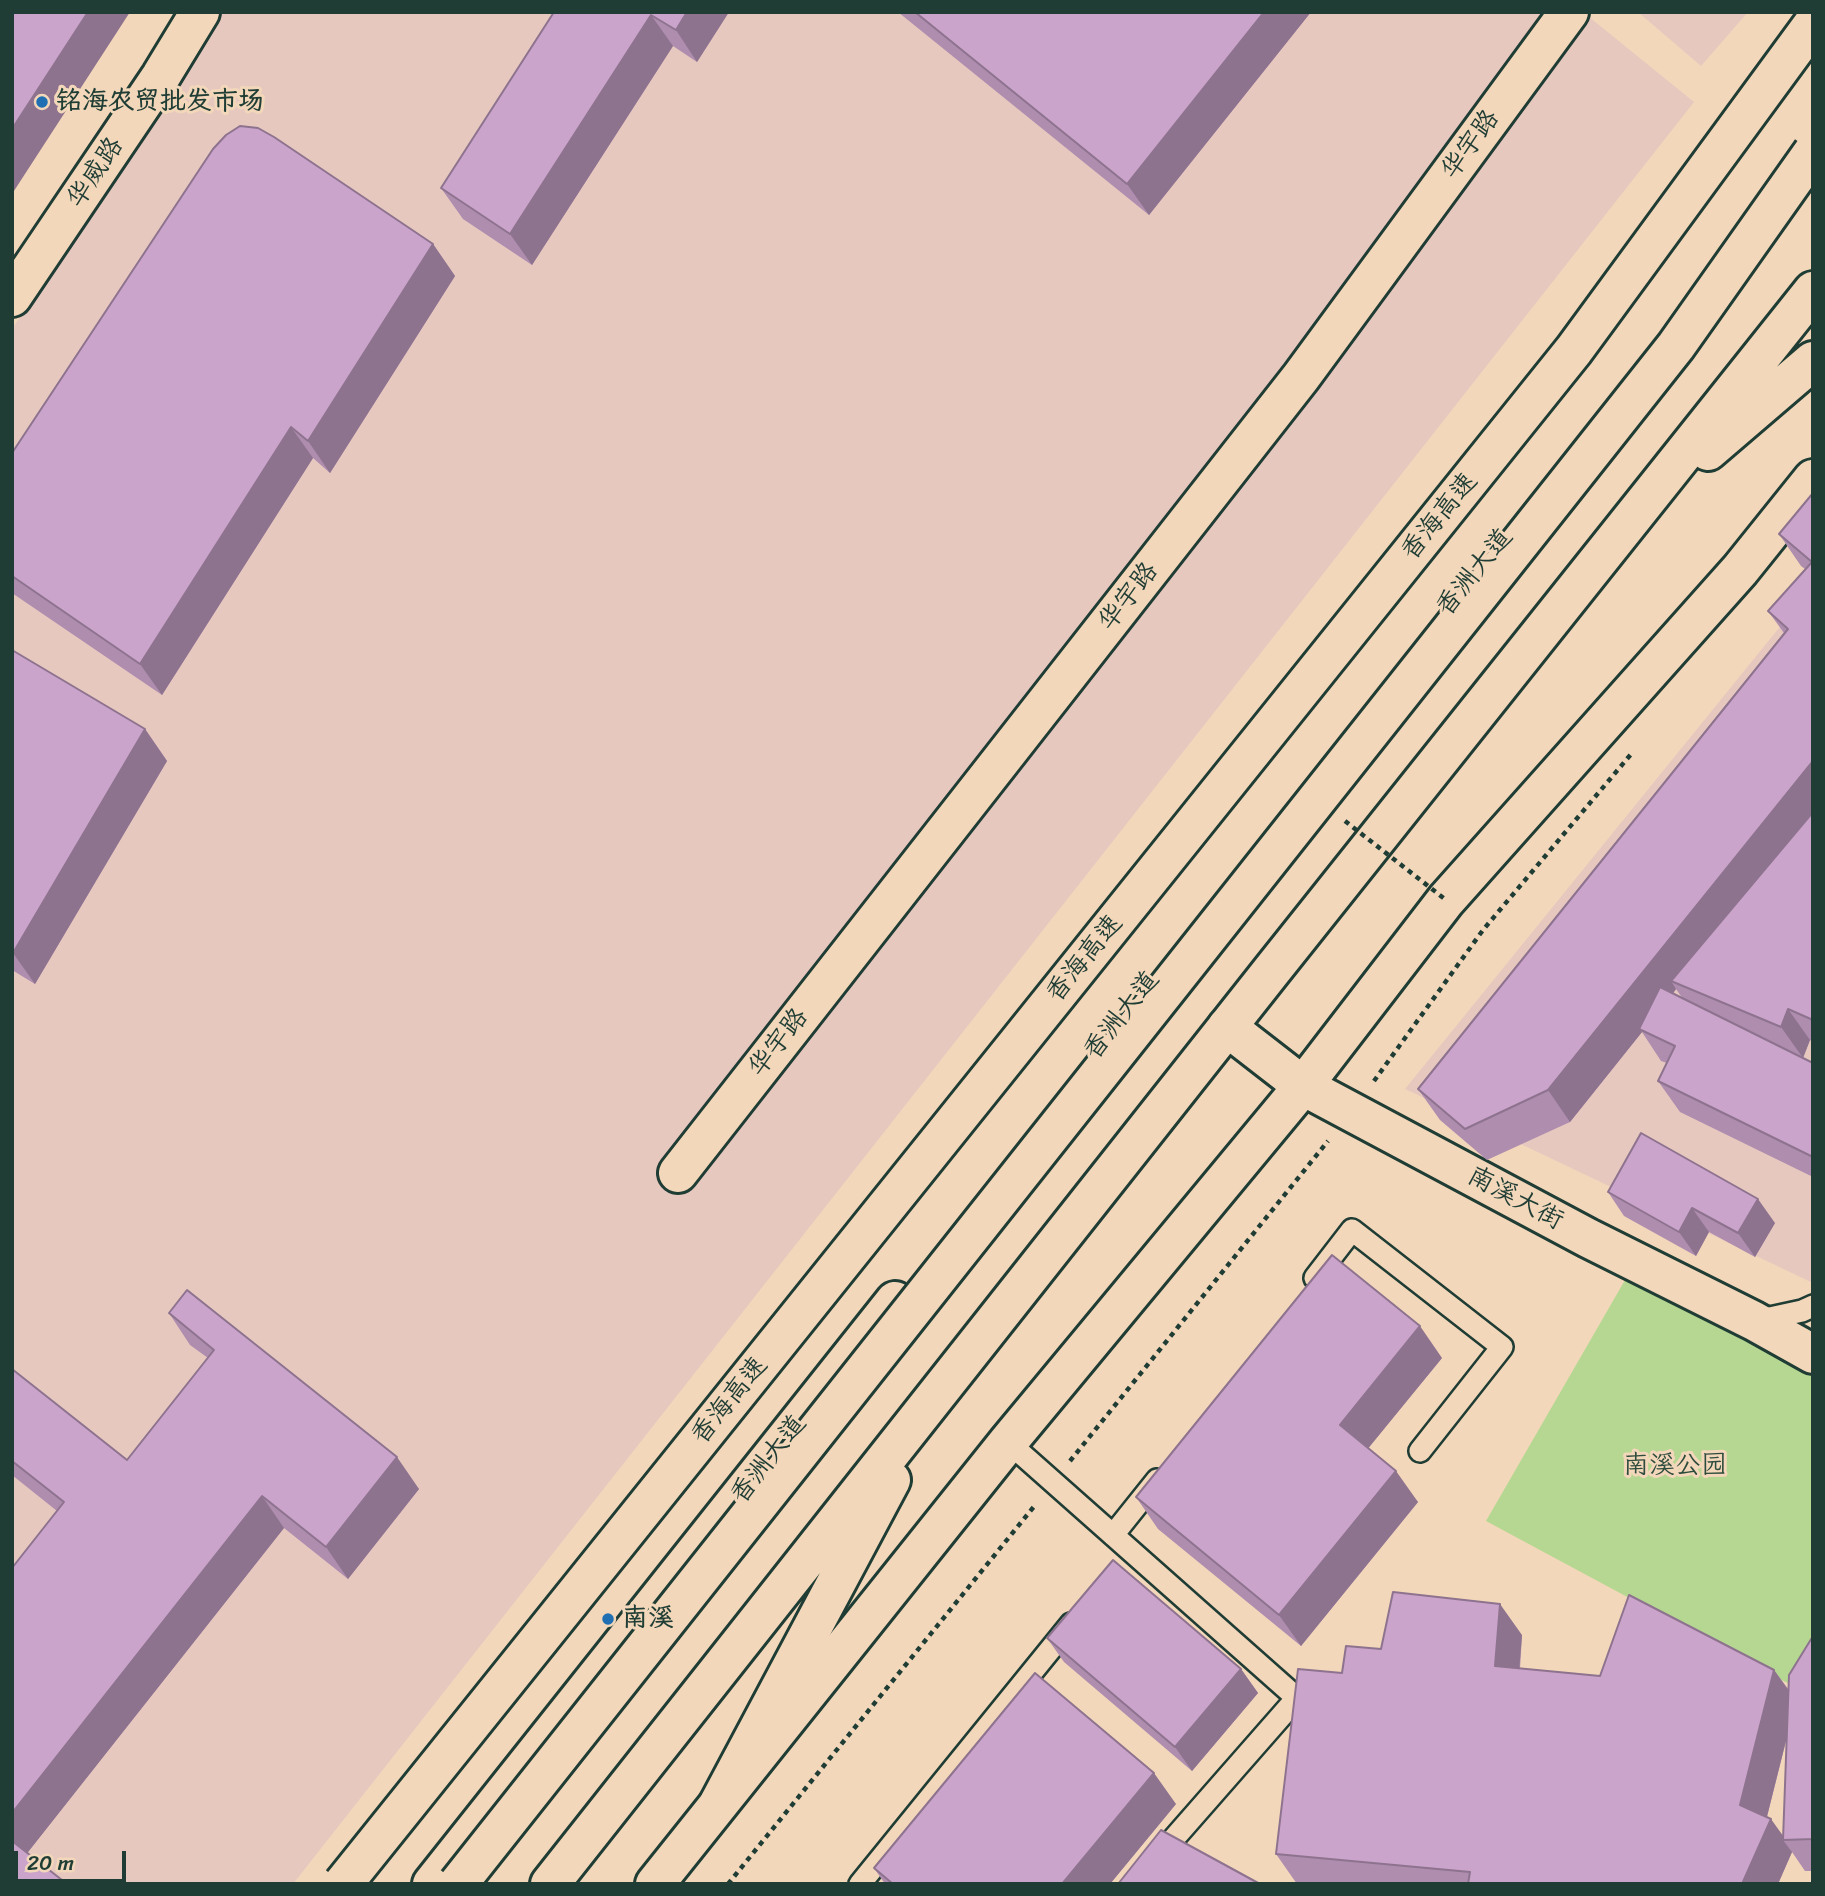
<!DOCTYPE html>
<html>
<head>
<meta charset="utf-8">
<style>
  body { margin:0 }
  #map { position:relative; width:1825px; height:1896px; overflow:hidden; background:#f3d7ba; font-family:Sriracha,sans-serif }
  canvas { display:block }
  .frame { position:absolute; inset:0; border:14px solid #1f3d34; pointer-events:none }
  .scale { position:absolute; left:14px; top:1851px; width:112px; height:32px; box-sizing:border-box; border:4px solid #1f3d34; border-top:0; padding-left:9px; font-size:21px; line-height:24px; white-space:nowrap; color:#1f3d34; -webkit-text-stroke:5px #f3d7ba; paint-order:stroke }
</style>
</head>
<body>
<div id="map">
<canvas width="1825" height="1896"></canvas>
<div class="frame"></div>
<div class="scale">20 m</div>
</div>
<script>
const c = document.querySelector('canvas').getContext('2d');
c.lineJoin = 'round';
function fillPath(path, color) { c.fillStyle = color; c.fill(path, 'evenodd'); }
function trace(path, color, width, dash) { c.strokeStyle = color; c.lineWidth = width; c.lineCap = dash ? 'butt' : 'round'; c.setLineDash(dash || []); c.stroke(path); }
function write(font, color, halo, rows, align = 'center') {
  c.font = font + ' Sriracha,"LXGW WenKai TC",sans-serif'; c.lineWidth = 6; c.setLineDash([]); c.textBaseline = 'middle'; c.strokeStyle = halo; c.fillStyle = color; for (const [text, x, y, turn = 0] of rows) {
    c.save(); c.translate(x, y); c.rotate((+turn || 0) * Math.PI / 180); c.textAlign = isNaN(turn) ? turn : align; if (halo) c.strokeText(text, 0, 0); c.fillText(text, 0, 0); c.restore();
  }
}
fillPath(new Path2D(`
  M222,12H1583L1694,102L293,1884H12V329Z
  M1638,12H1748L1701,66Z
  M1813,586V1283L1405,1089Z`), '#e7c8bf');
fillPath(new Path2D(`
  M1632,1268L1813,1368V1682L1806,1693L1486,1521Z`), '#b5d791');
const lane = new Path2D(`
  M1315,1278L1352,1230L1502,1347L1420,1451
  M1756,1321L1802,1311L1813,1306
  M1008,1442L1297,1698L1134,1884
  M1113,1535L1157,1480
  M860,1884L1071,1624`);
const street = new Path2D(`
  M12,297L161,76L200,12
  M1227,1027L1303,1086L1588,1238L1754,1321L1813,1354
  M678,1173L1301,377L1569,12`);
const secondary = new Path2D(`
  M655,1884L1008,1442L1303,1086L1446,900L1740,570L1813,479`);
const highway = new Path2D(`
  M1708,451L1813,361
  M719,1803L891,1480
  M432,1884L895,1301
  M550,1884L1273,969L1813,291`);
trace(lane, '#1f3d34', 26);
trace(street, '#1f3d34', 44);
trace(secondary, '#1f3d34', 44);
trace(highway, '#1f3d34', 44);
trace(new Path2D(`
  M1374,1081L1483,930L1632,753
  M1070,1461L1328,1141
  M728,1884L1036,1504`), '#1f3d34', 4.5, [5, 5]);
trace(lane, '#f3d7ba', 21);
trace(street, '#f3d7ba', 38);
trace(secondary, '#f3d7ba', 38);
trace(highway, '#f3d7ba', 38);
const highwayBridge = new Path2D(`
  M343,1884L1574,350L1813,24
  M458,1884L1676,346L1813,152`);
trace(highwayBridge, '#1f3d34', 44, []);
trace(new Path2D(`
  M1345,821L1446,900`), '#1f3d34', 4.5, [5, 5]);
trace(highwayBridge, '#f3d7ba', 38);
fillPath(new Path2D(`
  M554,12H729L697,62L673,46L532,265L463,219L441,188Z
  M898,12H1311L1149,215Z
  M433,244L455,276L330,473L313,458L162,695L12,593V453Z
  M1813,493V1042L1810,1040L1803,1058L1813,1063V1177L1680,1112L1658,1081L1667,1063L1661,1061L1642,1032L1570,1122L1487,1160L1440,1120L1418,1089L1784,633L1768,611L1805,569L1801,566L1779,534ZM1676,989L1683,999L1673,994Z
  M12,650L145,729L167,761L35,984L12,970Z
  M1608,1192L1775,1223L1755,1257L1709,1232L1696,1256L1624,1216Z
  M169,1313L419,1489L348,1579L284,1528L27,1853L62,1880L64,1884H12L57,1511L12,1475V1369L127,1460L208,1358L190,1345Z
  M1442,1358L1368,1448L1418,1502L1301,1646L1158,1529L1136,1497Z
  M1522,1635L1520,1669L1600,1676L1774,1670L1789,1690L1813,1636V1871H1805L1792,1852L1778,1884H1297L1276,1854L1342,1673L1381,1649ZM1787,1737L1784,1837L1767,1817Z
  M1047,1638L1241,1669L1258,1693L1192,1771L1064,1662Z
  M1176,1804L1110,1884H885L874,1868Z`), '#af8daf');
fillPath(new Path2D(`
  M88,12H130L12,194V129Z
  M687,12H729L697,62L676,30Z
  M1264,12H1311L1149,215L1127,184Z
  M651,15L673,46L532,265L510,234Z
  M433,244L455,276L330,473L308,441Z
  M291,427L313,458L162,695L140,664Z
  M145,729L167,761L35,984L13,953Z
  M1813,761V820L1671,981L1676,989L1643,1031L1639,1029L1642,1032L1570,1122L1548,1090Z
  M1788,1009L1810,1040L1803,1058L1781,1027Z
  M1758,1199L1775,1223L1755,1257L1738,1233Z
  M1692,1208L1709,1232L1696,1256L1679,1232Z
  M1420,1326L1442,1358L1362,1456L1340,1425Z
  M397,1457L419,1489L348,1579L326,1547Z
  M1396,1471L1418,1502L1301,1646L1279,1615Z
  M262,1496L284,1528L21,1861L12,1849V1813Z
  M1500,1604L1522,1635L1517,1697L1495,1666Z
  M1241,1669L1258,1693L1192,1771L1175,1747Z
  M1774,1670L1796,1701L1762,1836L1740,1805Z
  M1154,1773L1176,1804L1110,1884H1062Z
  M1771,1819L1786,1840H1783L1792,1852L1778,1884H1742Z`), '#8e738f');
const building = new Path2D(`
  M12,12H88L12,129Z
  M554,12H687L676,30L651,15L510,234L441,188Z
  M915,12H1264L1127,184Z
  M240,126L258,128L274,137L433,244L308,441L291,427L140,664L12,576V453L213,149L226,135Z
  M1813,493V761L1548,1090L1465,1129L1418,1089L1788,629L1768,611L1812,562L1779,534Z
  M12,650L145,729L13,953L12,952Z
  M1813,812V1020L1788,1009L1781,1027L1671,981Z
  M1660,987L1813,1063V1157L1658,1081L1675,1046L1639,1029Z
  M1641,1133L1758,1199L1738,1233L1692,1208L1679,1232L1608,1192Z
  M1332,1255L1420,1326L1340,1425L1396,1471L1279,1615L1136,1497Z
  M187,1290L397,1457L326,1547L262,1496L12,1813V1568L64,1502L12,1461V1369L127,1460L214,1350L169,1313Z
  M1113,1560L1241,1669L1175,1747L1047,1638Z
  M1393,1592L1500,1604L1495,1666L1600,1676L1629,1595L1774,1670L1740,1805L1771,1819L1742,1884H1468L1470,1872L1276,1854L1298,1669L1342,1673L1346,1646L1381,1649Z
  M1813,1636V1839L1783,1840L1789,1675Z
  M1035,1673L1154,1773L1062,1884H893L874,1868Z
  M1161,1830L1260,1884H1118Z
  M12,1841L62,1880L59,1884H12Z`);
fillPath(building, '#cba4cc');
trace(building, '#8e738f', 2);
for (const [x, y, r, color] of [
  [42,102,7,"#1f6fb2"],
  [608,1619,7,"#1f6fb2"]
]) { const dot = new Path2D(); dot.arc(x, y, r, 0, 2 * Math.PI); c.fillStyle = color; c.fill(dot); trace(dot, '#f3d7ba', 2.5); }
write('bold 26px', '#1f3d34', '#f3d7ba', [
  ["铭海农贸批发市场",56,102],
  ["南溪",622,1619]
], 'left');
write('26px', '#1f3d34', '#f3d7ba', [
  ["华宇路",1471,145,-54],
  ["华威路",96,173,-56],
  ["香海高速",1440,517,-51],
  ["香洲大道",1475,573,-51],
  ["华宇路",1129,597,-52],
  ["香海高速",1085,959,-51],
  ["香洲大道",1122,1016,-52],
  ["华宇路",779,1043,-52],
  ["南溪大街",1515,1199,28],
  ["香海高速",730,1401,-51],
  ["香洲大道",769,1460,-52]
]);
write('26px', '#2e4c3d', '#f3d7ba', [
  ["南溪公园",1675,1466]
]);
</script>
</body>
</html>
